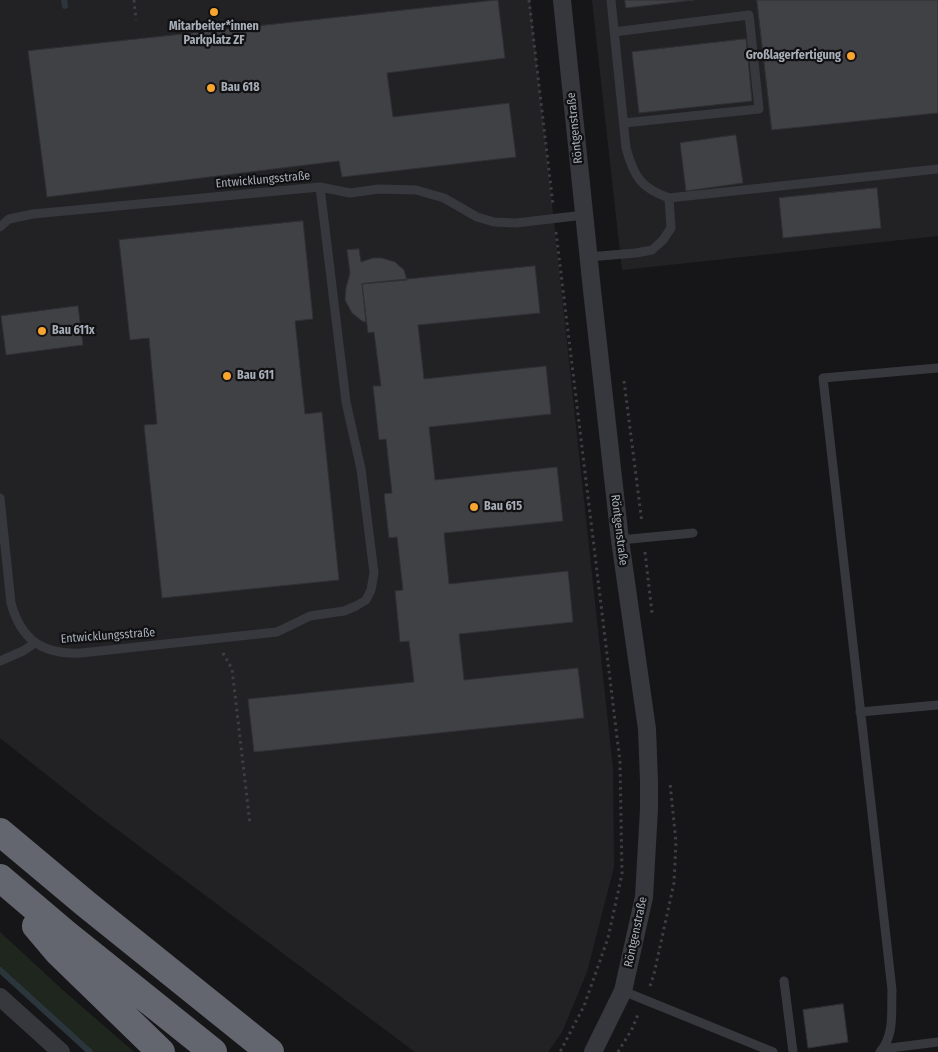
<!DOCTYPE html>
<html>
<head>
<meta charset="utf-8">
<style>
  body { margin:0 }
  canvas { display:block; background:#161618 }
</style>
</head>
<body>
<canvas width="938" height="1052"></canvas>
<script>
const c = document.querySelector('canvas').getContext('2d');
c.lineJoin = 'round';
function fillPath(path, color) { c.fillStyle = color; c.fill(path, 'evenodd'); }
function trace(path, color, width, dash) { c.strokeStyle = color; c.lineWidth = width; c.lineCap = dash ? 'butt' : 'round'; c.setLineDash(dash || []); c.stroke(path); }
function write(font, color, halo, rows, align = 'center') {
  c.font = font + ' "Fira Sans Condensed",sans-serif'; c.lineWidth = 4.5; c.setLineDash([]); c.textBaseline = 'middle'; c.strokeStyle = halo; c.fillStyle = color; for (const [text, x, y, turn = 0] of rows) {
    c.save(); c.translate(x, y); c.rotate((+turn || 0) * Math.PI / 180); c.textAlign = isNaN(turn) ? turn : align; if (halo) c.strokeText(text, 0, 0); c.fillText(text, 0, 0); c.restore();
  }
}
fillPath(new Path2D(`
  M0,0H530L613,769L614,867L587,972L562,1032L548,1052H415L95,813L0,738Z
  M592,0H938V236L622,270Z`), '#222225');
fillPath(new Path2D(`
  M0,932L65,992L134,1052H94L0,966Z`), '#1e261e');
trace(new Path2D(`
  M64,0L65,6
  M0,970L90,1052`), '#2b363c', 6);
const building = new Path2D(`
  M498,0L505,58L387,73L393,117L509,103L516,157L342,177L339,161L47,197L28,51Z
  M625,0H694L626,8Z
  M757,0H938V113L772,130Z
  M746,39L752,101L639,113L632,52Z
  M736,135L743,183L686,191L680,143Z
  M877,188L881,228L783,238L779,198Z
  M303,221L313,319L295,321L305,414L322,412L339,580L162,598L144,425L157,424L149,338L130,340L119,240Z
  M359,249L361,262L373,258H382L395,262L404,270L407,280L362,284L366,322L362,321L352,313L345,300L346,288L350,273L347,250Z
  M535,266L540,313L418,325L424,379L546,366L551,414L429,427L435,480L557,467L563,521L444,533L449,584L568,571L573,622L459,634L464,680L578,668L584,718L254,752L248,699L414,682L409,641L400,642L395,591L403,590L397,537L389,538L384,494L392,493L386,439L379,440L373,386H381L374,332L368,333L362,284Z
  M78,306L83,345L6,355L1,316Z
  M843,1004L848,1042L808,1048L803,1010Z`);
fillPath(building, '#404145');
trace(building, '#303034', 1);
trace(new Path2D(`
  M134,0L136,20
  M529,0L553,205
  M556,232L620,762L622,874L608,938L584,1006L560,1052
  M624,381L642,523
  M645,552L652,613
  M223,653L232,669L250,824
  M650,986L654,974L674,883L676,842L670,783
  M618,1052L632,1029L639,1012`), '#3d3f44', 3, [2.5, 4]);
trace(new Path2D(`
  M611,0L626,148C634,177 641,188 669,198L938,169
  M614,32L749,15L759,109L624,123
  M0,227L9,219L33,214L320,187L350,193L379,189L416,190L444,198L477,217L494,222L516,223L584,215
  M588,257L636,253L652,250L663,240L671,228L669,198
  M0,498L11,603C21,640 43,655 81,653L277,632L310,616L344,611L356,606L366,600L371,590L374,573L361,469L346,402L320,187
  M620,540L693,533
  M0,661L23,651L35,643
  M860,712L938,705
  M784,981L793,1052
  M623,991L773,1052
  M882,1049L938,1042
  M880,1052C895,1035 891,1011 892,990L823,378L938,368`), '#37383d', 9);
trace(new Path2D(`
  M562,0L592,290L620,540L647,729L649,781V809L644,897L623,991L593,1052
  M0,997L61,1052`), '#37383d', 18);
trace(new Path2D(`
  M0,832L86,904L270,1052
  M0,878L66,934L213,1052
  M36,926L58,952L161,1052`), '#63666e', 28);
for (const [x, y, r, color] of [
  [214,12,5,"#f6a52f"],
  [851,56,5,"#f6a52f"],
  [211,88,5,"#f6a52f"],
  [42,331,5,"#f6a52f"],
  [227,376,5,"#f6a52f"],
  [474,507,5,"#f6a52f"]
]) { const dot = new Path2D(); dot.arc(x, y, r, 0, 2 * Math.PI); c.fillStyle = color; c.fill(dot); trace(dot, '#111113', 2); }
write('bold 12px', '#a7aeb8', '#111113', [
  ["Mitarbeiter*innen",214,27,"center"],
  ["Parkplatz ZF",214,41,"center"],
  ["Großlagerfertigung",841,56,"right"],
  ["Bau 618",221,88],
  ["Bau 611x",52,331],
  ["Bau 611",237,376],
  ["Bau 615",484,507]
], 'left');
write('12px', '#a7aeb8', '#111113', [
  ["Röntgenstraße",575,128,-96],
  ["Entwicklungsstraße",263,180,-5],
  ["Röntgenstraße",619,530,83],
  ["Entwicklungsstraße",108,636,-4],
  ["Röntgenstraße",636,932,-78]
]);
</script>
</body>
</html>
